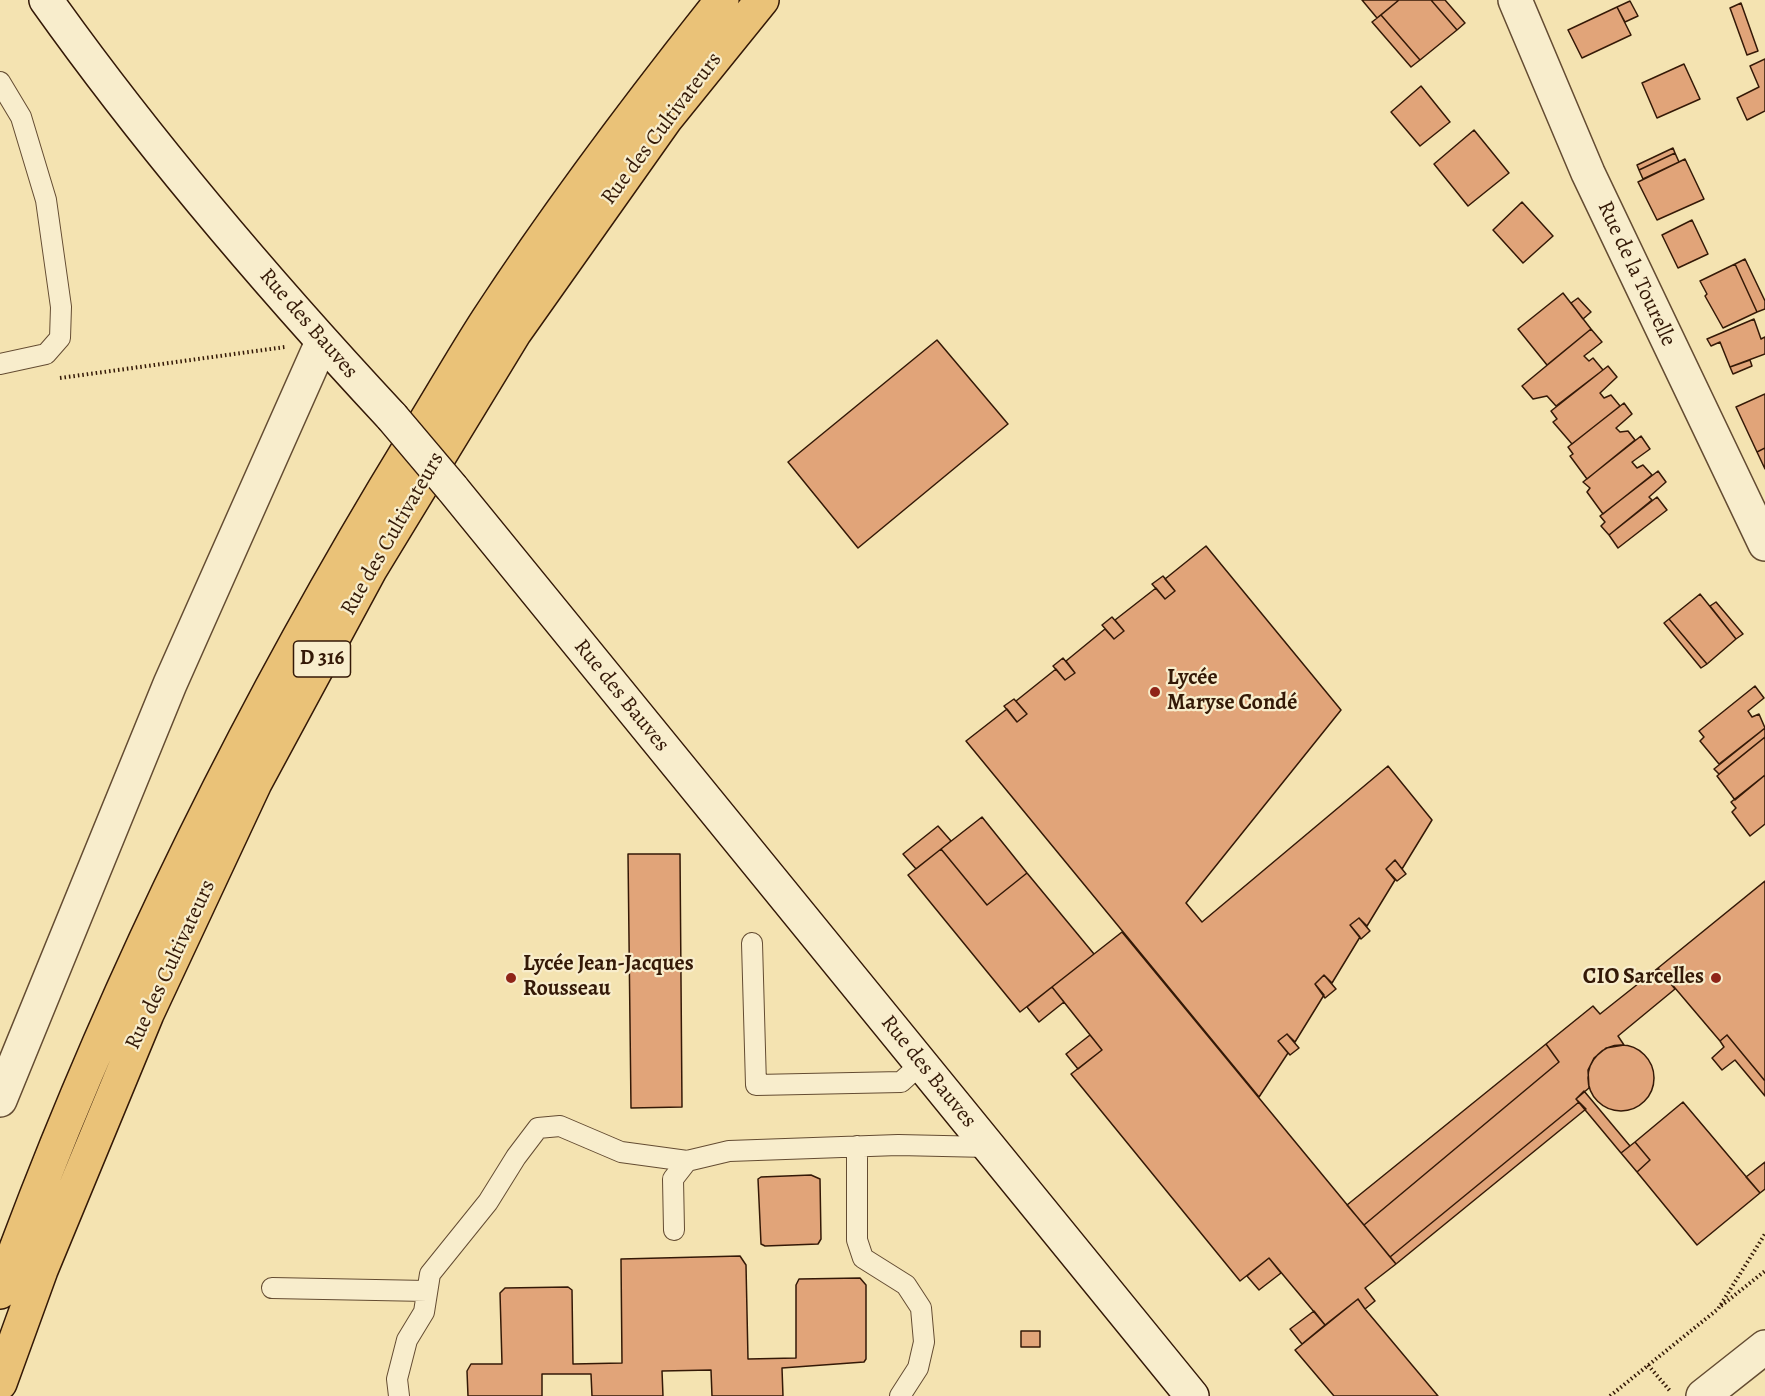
<!DOCTYPE html>
<html>
<head>
<meta charset="utf-8">
<style>
  body { margin:0 }
  canvas { display:block; background:#f4e3b1 }
</style>
</head>
<body>
<canvas width="1765" height="1396"></canvas>
<script>
const c = document.querySelector('canvas').getContext('2d');
c.lineJoin = 'round';
function fillPath(path, color) { c.fillStyle = color; c.fill(path, 'evenodd'); }
function trace(path, color, width, dash) { c.strokeStyle = color; c.lineWidth = width; c.lineCap = dash ? 'butt' : 'round'; c.setLineDash(dash || []); c.stroke(path); }
function write(font, color, halo, rows, align = 'center') {
  c.font = font + ' Alegreya,serif'; c.lineWidth = 4.5; c.setLineDash([]); c.textBaseline = 'middle'; c.strokeStyle = halo; c.fillStyle = color; for (const [text, x, y, turn = 0] of rows) {
    c.save(); c.translate(x, y); c.rotate((+turn || 0) * Math.PI / 180); c.textAlign = isNaN(turn) ? turn : align; if (halo) c.strokeText(text, 0, 0); c.fillText(text, 0, 0); c.restore();
  }
}
const building = new Path2D(`
  M1362,0H1399L1377,18Z
  M1399,0H1431L1457,30L1420,60L1381,15Z
  M1431,0H1445L1465,23L1457,30Z
  M1630,1L1638,16L1625,22L1617,7Z
  M1741,3L1758,51L1747,55L1730,8Z
  M1617,7L1631,35L1582,58L1568,30Z
  M1381,15L1420,60L1411,67L1372,22Z
  M1765,59V111L1747,120L1737,98L1759,87L1750,66Z
  M1684,64L1700,99L1657,118L1642,83Z
  M1421,86L1450,122L1420,146L1391,112Z
  M1474,130L1509,173L1468,206L1434,164Z
  M1673,148L1675,153L1639,170L1637,165Z
  M1675,153L1679,162L1643,179L1639,170Z
  M1685,159L1704,199L1657,220L1638,182Z
  M1522,202L1553,236L1523,263L1493,230Z
  M1692,220L1708,254L1678,268L1662,235Z
  M1745,259L1765,301V309L1757,312L1735,264Z
  M1735,264L1757,312L1723,328L1705,296L1707,294L1700,281Z
  M1563,293L1591,329L1547,365L1518,329Z
  M1578,298L1591,312L1583,319L1571,303Z
  M1754,319L1761,339L1765,337V354L1730,367L1720,342L1711,346L1707,339Z
  M1591,329L1602,342L1584,356L1589,361L1593,358L1603,370L1556,406L1547,396L1533,399L1522,386Z
  M937,340L1008,424L858,548L788,462Z
  M1750,360L1752,366L1733,374L1730,367Z
  M1608,366L1617,377L1600,393L1604,398L1611,395L1620,406L1572,444L1553,422L1557,419L1551,411Z
  M1765,394V448L1757,452L1736,407Z
  M1624,403L1632,414L1616,428L1620,432L1628,431L1635,440L1587,479L1570,456L1573,454L1568,447Z
  M1641,436L1650,449L1632,462L1637,468L1643,465L1652,475L1603,514L1587,492L1590,488L1583,482Z
  M1765,448V469L1757,452Z
  M1658,471L1666,482L1649,497L1652,500L1609,535L1601,526L1605,522L1600,516Z
  M1657,497L1667,510L1618,548L1609,535Z
  M1206,546L1341,710L1186,903L1202,922L1388,766L1432,820L1402,869L1395,860L1386,869L1395,880L1367,926L1359,918L1350,925L1360,937L1332,983L1324,975L1315,984L1324,995L1295,1042L1287,1034L1278,1041L1288,1053L1259,1097L966,741L1007,709L1017,722L1027,714L1016,701L1056,669L1065,680L1075,673L1066,661L1105,629L1114,639L1124,631L1115,620L1156,588L1165,599L1175,591L1165,579Z
  M1163,576L1175,591L1165,599L1152,584Z
  M1700,594L1736,639L1707,664L1669,619Z
  M1716,602L1743,634L1736,639L1710,606Z
  M1112,617L1124,631L1114,639L1102,625Z
  M1669,619L1707,664L1701,668L1664,623Z
  M1063,658L1075,673L1065,680L1053,666Z
  M1755,686L1764,698L1748,711L1752,717L1759,714L1765,728L1719,764L1700,741L1704,737L1699,731Z
  M1014,699L1027,714L1017,722L1004,706Z
  M1765,728V737L1755,745L1719,774L1714,769Z
  M1765,737V775L1735,800L1717,776Z
  M1765,775V824L1750,836L1732,812L1736,808L1731,802Z
  M982,817L1027,873L987,905L941,849Z
  M938,826L951,841L916,869L903,854Z
  M941,849L987,905L1027,873L1094,954L1020,1012L908,875Z
  M628,854H680L682,1107L631,1108Z
  M1395,860L1406,874L1397,881L1386,869Z
  M1765,881V1081L1727,1035L1720,1041L1658,968Z
  M1359,918L1370,931L1361,939L1350,925Z
  M1122,932L1396,1264L1365,1288L1375,1301L1365,1309L1358,1299L1325,1325L1269,1258L1240,1281L1071,1074L1102,1050L1052,987Z
  M1658,968L1675,989L1618,1036L1624,1045L1606,1048L1594,1058L1588,1070L1589,1088L1576,1099L1579,1102L1390,1257L1364,1225L1559,1062L1546,1044L1593,1006L1600,1014Z
  M1324,975L1336,989L1325,998L1315,984Z
  M1052,987L1064,1002L1039,1022L1027,1007Z
  M1287,1034L1299,1048L1290,1055L1278,1041Z
  M1090,1035L1102,1050L1078,1069L1066,1054Z
  M1727,1035L1765,1081V1096L1735,1060L1722,1070L1712,1058L1724,1047L1720,1041Z
  M1546,1044L1559,1062L1364,1225L1347,1205Z
  M1588 1078a33 33 0 1 1 66 0a33 33 0 1 1-66 0Z
  M1584,1091L1630,1146L1621,1153L1576,1099Z
  M1579,1102L1586,1109L1396,1264L1390,1257Z
  M1683,1102L1760,1193L1697,1245L1637,1172L1650,1160L1635,1142Z
  M1635,1142L1650,1160L1637,1172L1621,1153Z
  M1765,1162V1189L1760,1193L1746,1177Z
  M811,1175L820,1179L821,1239L818,1244L765,1246L761,1244L758,1179L761,1177Z
  M740,1256L746,1265L748,1359L796,1358V1285L799,1279L860,1278L866,1285V1359L864,1362L782,1368L783,1396H712L711,1370L662,1371L663,1396H592L591,1374H542V1396H468L467,1371L471,1364H502L500,1293L505,1288L568,1287L572,1290L573,1364L622,1363L621,1259Z
  M1269,1258L1281,1273L1259,1290L1247,1276Z
  M1358,1299L1365,1309L1438,1396H1334L1295,1350Z
  M1314,1311L1325,1325L1302,1344L1290,1329Z
  M1021,1331H1040V1347H1021Z`);
fillPath(building, '#e1a479');
trace(building, '#341907', 1.5);
const lane = new Path2D(`
  M0,82L21,117L46,200L61,307L60,338L46,354L0,364
  M752,943L756,1085L901,1082L921,1064
  M857,1146V1240L863,1258L906,1285L921,1308L924,1342L918,1368L900,1396
  M674,1230L673,1179L687,1161L729,1151L898,1145L988,1147
  M272,1288L427,1291
  M399,1396L397,1379L407,1340L424,1312L430,1274L488,1202L516,1157L538,1128L560,1126L621,1152L687,1161`);
const street = new Path2D(`
  M1515,0L1588,173L1765,544
  M0,1100L170,684L322,342
  M1703,1396L1765,1347`);
const secondary = new Path2D(`
  M46,0C150,146 269,285 392,417
  M452,488L1192,1396`);
const primary = new Path2D(`
  M0,1292C108,996 249,709 414,440C439,400 462,359 488,319C560,209 640,103 722,0
  M0,1383L41,1270L147,1014L255,783L370,570L515,332L665,120L762,0`);
trace(lane, '#644c32', 22);
trace(street, '#644c32', 36);
trace(secondary, '#341907', 36);
trace(primary, '#341907', 36);
trace(new Path2D(`
  M60,378L285,347
  M1721,1306L1765,1271
  M1648,1365L1671,1392
  M1610,1396L1718,1309L1765,1234`), '#341907', 4, [1.5, 3]);
trace(lane, '#f8edcc', 20);
trace(street, '#f8edcc', 33);
trace(secondary, '#f8edcc', 33);
trace(primary, '#eac278', 33);
const secondaryBridge = new Path2D(`
  M392,417L452,488`);
trace(secondaryBridge, '#341907', 36, []);
trace(secondaryBridge, '#f8edcc', 33);
for (const [x, y, r, color] of [
  [1155,692,6,"#8f2418"],
  [511,978,6,"#8f2418"],
  [1716,978,6,"#8f2418"]
]) { const dot = new Path2D(); dot.arc(x, y, r, 0, 2 * Math.PI); c.fillStyle = color; c.fill(dot); trace(dot, '#f8edcc', 2); }
for (const [x, y, w] of [
  [322,659,57]
]) { const box = new Path2D(); box.roundRect(x - w / 2, y - 18, w, 36, 4.5); c.fillStyle = '#f8edcc'; c.fill(box); trace(box, '#341907', 1.5); }
write('bold 21px', '#341907', null, [
  ["D 316",322,659]
]);
write('22px', '#341907', '#f8edcc', [
  ["Rue des Cultivateurs",662,129,-53],
  ["Rue de la Tourelle",1636,274,65],
  ["Rue des Bauves",308,324,49],
  ["Rue des Cultivateurs",393,534,-60],
  ["Rue des Bauves",621,696,51],
  ["Rue des Cultivateurs",171,965,-65],
  ["Rue des Bauves",928,1072,51]
]);
write('bold 22px', '#341907', '#f8edcc', [
  ["Lycée",1167,679],
  ["Maryse Condé",1167,704],
  ["Lycée Jean-Jacques",523,965],
  ["Rousseau",523,990],
  ["CIO Sarcelles",1704,978,"right"]
], 'left');
</script>
</body>
</html>
